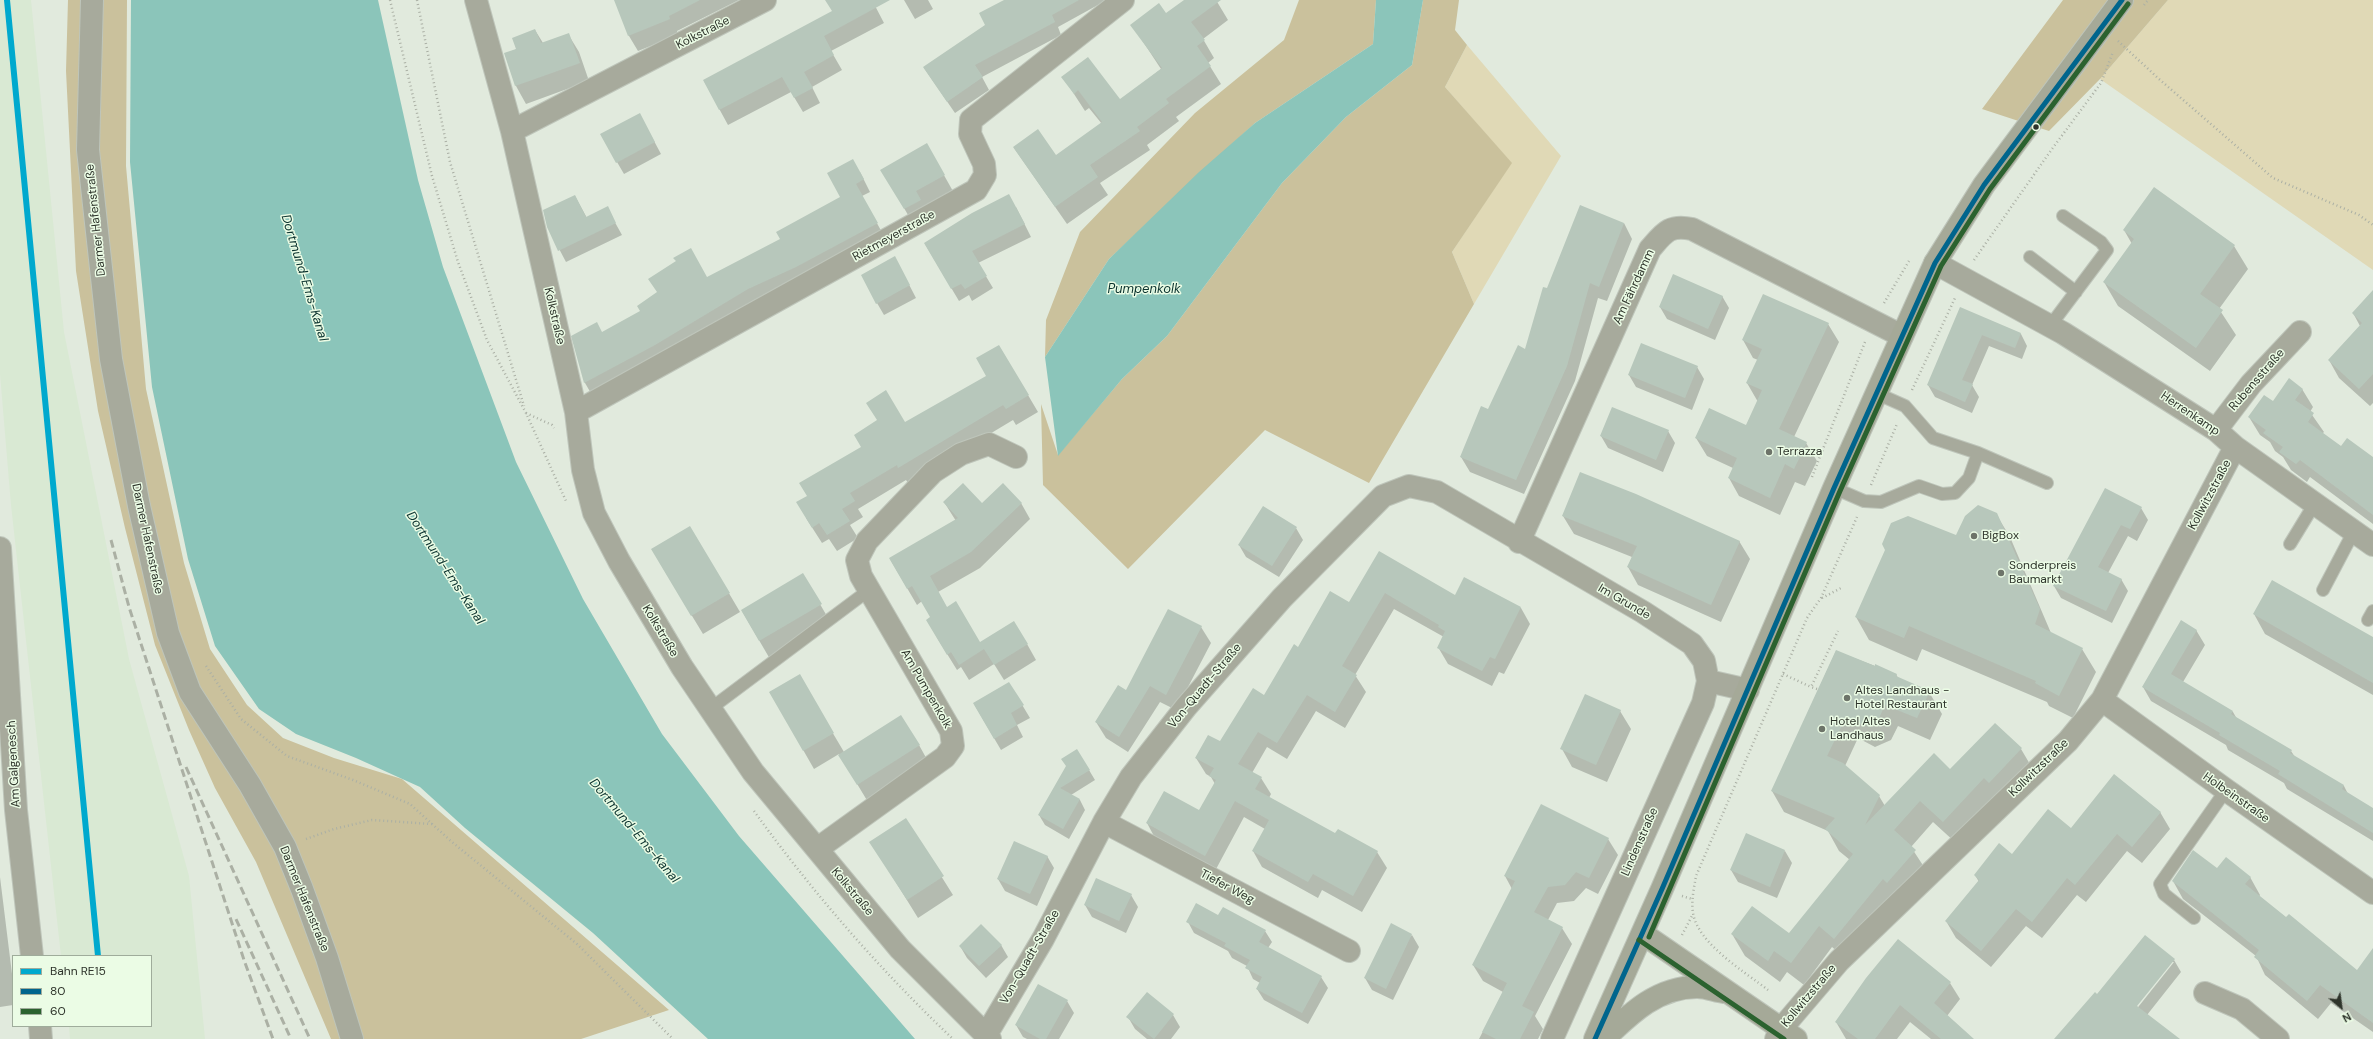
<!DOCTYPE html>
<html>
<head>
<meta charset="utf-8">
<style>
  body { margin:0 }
  #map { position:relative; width:2373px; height:1039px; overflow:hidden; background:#e1eadd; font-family:"DM Sans",sans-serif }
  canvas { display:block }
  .legend { position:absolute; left:12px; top:955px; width:140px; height:72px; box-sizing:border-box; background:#ebfce5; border:1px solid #9fac9b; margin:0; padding:5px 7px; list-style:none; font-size:12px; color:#2e342b }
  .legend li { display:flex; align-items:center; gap:8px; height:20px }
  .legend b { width:20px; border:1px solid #9fac9b }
  .north { position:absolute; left:2321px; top:987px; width:40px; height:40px; -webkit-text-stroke:3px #ebfce5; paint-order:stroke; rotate:151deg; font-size:11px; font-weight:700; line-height:16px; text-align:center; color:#2e342b }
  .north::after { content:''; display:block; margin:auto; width:14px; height:18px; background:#2e342b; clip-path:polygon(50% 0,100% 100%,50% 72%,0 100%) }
</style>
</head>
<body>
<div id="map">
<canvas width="2373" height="1039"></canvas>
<ul class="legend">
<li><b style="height:5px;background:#00a9ce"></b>Bahn RE15</li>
<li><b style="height:5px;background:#00658d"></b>80</li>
<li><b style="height:5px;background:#2b622f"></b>60</li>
</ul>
<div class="north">N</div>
</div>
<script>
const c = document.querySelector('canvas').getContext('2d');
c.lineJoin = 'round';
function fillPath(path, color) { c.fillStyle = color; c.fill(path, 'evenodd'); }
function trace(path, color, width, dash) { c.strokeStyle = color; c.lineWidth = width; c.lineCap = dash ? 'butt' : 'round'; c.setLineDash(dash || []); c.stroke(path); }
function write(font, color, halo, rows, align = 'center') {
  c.font = font + ' "DM Sans",sans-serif'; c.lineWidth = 3; c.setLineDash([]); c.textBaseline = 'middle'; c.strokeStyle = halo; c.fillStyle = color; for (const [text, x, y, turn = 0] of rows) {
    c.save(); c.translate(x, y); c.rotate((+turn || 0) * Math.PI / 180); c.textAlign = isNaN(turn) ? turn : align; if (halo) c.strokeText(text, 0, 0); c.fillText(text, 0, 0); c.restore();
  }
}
fillPath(new Path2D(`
  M0,0H31L64,332L129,659L189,876L205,1039H70L69,1026H151V956H61L11,505L0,374Z`), '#d9e9d3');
fillPath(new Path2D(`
  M2168,0H2373V270L2100,79Z
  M1467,45L1561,156L1474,304L1452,252L1511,163L1445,87Z`), '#e0d9b6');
fillPath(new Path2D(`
  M68,0H127L126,166L146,389L184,563L210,649L247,705L283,738L334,758L402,779L669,1010L581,1039H331L256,862L215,788L189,730L155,645L125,528L98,411L76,271L66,71Z
  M1299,0H1376L1373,44L1255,123L1109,259L1045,357L1046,320L1080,232L1195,113L1284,40Z
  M1423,0H1459L1455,30L1467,45L1445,87L1512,163L1452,252L1474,304L1369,483L1265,430L1128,569L1043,485L1041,404L1058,455L1122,379L1167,336L1282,183L1346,117L1412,65Z
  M2063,0H2168L2100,79L2049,131L1982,109Z`), '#cac19c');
fillPath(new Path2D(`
  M131,0H378L418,180L443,267L516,462L583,599L662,734L739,836L915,1039H708L593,933L465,828L420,787L356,758L296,734L259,709L215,646L188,559L152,387L130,162Z
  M1376,0H1423L1412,65L1346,117L1282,183L1167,336L1122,379L1058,456L1045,357L1109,259L1199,172L1255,123L1373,44Z`), '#8bc5ba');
fillPath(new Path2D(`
  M615,0H739L677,31L678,35L638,51L629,36Z
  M827,0H872L884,23L831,51L842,70L812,87L820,103L803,112L791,92L728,125L704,81L833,12Z
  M904,0H928L933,9L915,19Z
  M1007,0H1107L1058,27L1061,35L982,77L989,90L955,113L924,68L986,25Z
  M1186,0H1216L1228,20L1203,39L1214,58L1208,63L1221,84L1176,117L1179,121L1147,145L1150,150L1100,183L1108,195L1067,224L1014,148L1056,156L1102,124L1089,108L1085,111L1063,77L1120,101L1161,69L1132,25L1166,15Z
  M535,30L543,43L568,34L579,52L589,81L526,104L516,86L505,54L517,49Z
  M646,126L661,154L624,174L617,162Z
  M927,145L954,193L915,227L882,170Z
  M860,172L870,192L862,196L884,236L592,395L585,383L573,336L602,333L782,240L842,197Z
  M575,196L587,218L607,208L622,235L566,262L547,226Z
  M1016,207L1031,237L978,263L993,288L972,301L969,295L959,301L925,244Z
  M1624,223L1632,239L1607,301L1598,298L1575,381L1524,494L1470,472L1461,457L1526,350L1548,289Z
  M2124,230L2234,246L2248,269L2219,309L2236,335L2210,371L2118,306L2104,282L2132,244Z
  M901,269L916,298L884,315L877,303Z
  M2373,291V403L2370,406L2339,378L2329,360L2360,326L2353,313Z
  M1722,296L1729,308L1715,340L1667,319L1660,307Z
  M1960,309L2021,334L2027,346L2022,359L1989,346L1972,385L1979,397L1972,413L1935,397L1928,385Z
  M1828,324L1839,342L1794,437L1806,443L1817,461L1805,486L1795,482L1780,515L1739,496L1729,478L1733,468L1707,456L1696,438L1746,426L1758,402L1747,383L1758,360L1753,358L1743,340Z
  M999,346L1038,412L1016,425L1013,420L908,483L906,480L858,509L863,517L850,525L858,538L837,551L829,539L822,543L806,518L808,496L905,423L987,377Z
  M1697,367L1704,379L1692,410L1636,387L1629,375Z
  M2302,389L2313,407L2310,412L2324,432L2322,434L2342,447L2373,458V524L2310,477L2307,482L2291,470L2283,457L2275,451L2270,442L2260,435L2249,417L2273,402Z
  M1668,431L1675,443L1663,472L1608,448L1601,436Z
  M2106,489L2141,508L2148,520L2137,541L2128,536L2108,573L2121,579L2128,591L2112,623L2061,598L2054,586Z
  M944,502L982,505L1021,503L1030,519L980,568L938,592L947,608L980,643L1027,644L1036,660L1004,680L994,664L969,680L961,667L957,670L936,636L932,617L922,601L917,605L890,559L956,521Z
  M1996,514L2010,537L2051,633L2082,649L2096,672L2073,718L2049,706L2047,702L1922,649L1917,661L1869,640L1856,617L1956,536Z
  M1563,516L1739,541L1750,559L1721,622L1638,585L1628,567L1632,557L1574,534Z
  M690,527L740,612L703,634L663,568Z
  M1296,528L1303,540L1279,577L1246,557L1239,545Z
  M1380,553L1455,596L1521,608L1530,624L1504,674L1499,672L1492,686L1448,664L1438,647L1444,637L1394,609L1355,675L1366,692L1345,728L1316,711L1287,759L1267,747L1252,773L1261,778L1271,794L1269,798L1336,835L1377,852L1387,868L1362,912L1322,890L1318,898L1262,867L1253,851L1265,829L1244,817L1215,871L1156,840L1147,823L1199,811L1215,784L1211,777L1206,774L1196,758L1220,743L1265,696L1298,648L1350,604Z
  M803,575L831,623L770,659L742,611Z
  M2254,614L2373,638V695L2265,634Z
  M1201,627L1211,643L1176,710L1160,702L1128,752L1106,738L1096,722L1126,692Z
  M2196,630L2205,645L2183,682L2233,712L2237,719L2291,751L2295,757L2344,786L2348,794L2373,809V841L2287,789L2284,783L2228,750L2226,745L2151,701L2143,687Z
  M1836,651L1896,674L1898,678L1929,692L1942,714L1930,740L1898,726L1891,740L1875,747L1858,738L1845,766L1879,796L1885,806L1950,770L1995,724L2021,749L2034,771L1956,843L1933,822L1911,847L1928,873L1847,960L1832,947L1804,985L1787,972L1780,982L1745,956L1732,934H1789L1850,860L1839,851L1828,831L1784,812L1772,791Z
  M799,676L844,752L919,745L929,763L868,802L839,754L814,769L770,692Z
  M1009,683L1030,718L1017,725L1023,737L1001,750L974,704Z
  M1620,711L1631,729L1607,782L1572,767L1562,749Z
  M1067,767L1089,770L1095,780L1071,795L1080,800L1085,810L1069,839L1045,825L1039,815Z
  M2160,812L2170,829L2142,863L2127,851L2086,902L2077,895L2042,938L2026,926L1991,967L1956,938L1946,921L1979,882L1975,875L2012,855Z
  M906,820L953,895L918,918L871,842Z
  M1608,839L1618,855L1598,894L1586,888L1574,901L1557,903L1548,920L1562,928L1572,944L1535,1016L1543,1029L1538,1039H1479L1503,992L1483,981L1473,965L1512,889L1505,876Z
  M1785,851L1792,863L1777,898L1738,882L1731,870Z
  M1047,856L1054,868L1037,906L1005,891L998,879Z
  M2217,870L2250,877L2260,895L2259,897L2357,971L2373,956V1032L2331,1003L2318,1019L2265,975L2256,956L2183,899L2173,881Z
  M0,877L13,982V1005L0,1007Z
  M1131,895L1138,907L1126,933L1092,917L1085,905Z
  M1219,916L1265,931L1272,942L1268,948L1321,977L1328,988L1308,1024L1264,1000L1257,989L1260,983L1253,979L1247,966L1232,958L1228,951L1194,933L1188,922Z
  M1412,935L1419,947L1393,1000L1372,990L1365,978Z
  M1001,945L1008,957L986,978L967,958L960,946Z
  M2174,960L2181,972L2147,1015L2178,1039H2055L2097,995ZM2171,962H2174L2135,1011L2133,1009Z
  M1950,983L1960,999L1947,1016L1973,1039H1931L1910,1022L1897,1039H1846L1836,1022Z
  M1147,993L1173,1015L1180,1027L1171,1039H1147L1135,1029L1128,1017Z
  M1067,1001L1074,1013L1059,1039H1027L1023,1037L1016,1025Z`), '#0003');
fillPath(new Path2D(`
  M614,0H700L669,16L670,19L628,36Z
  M825,0H890L824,36L834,55L804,72L813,88L794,98L782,77L719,110L703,80L832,11Z
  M1004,0H1079L1052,15L1055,22L975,65L983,77L947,102L923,67L985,25L979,13Z
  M1184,0H1221L1191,22L1205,40L1197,46L1211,66L1166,99L1169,103L1137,127L1140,131L1090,165L1098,177L1055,207L1013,147L1038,129L1056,155L1102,122L1078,90L1074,94L1061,77L1088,57L1120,99L1162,68L1130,25L1159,3L1166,13Z
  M535,29L541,43L569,33L580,63L515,86L504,53L516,49L512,38Z
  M640,113L655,142L616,163L600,134Z
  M927,143L945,175L916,191L921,200L904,209L880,170Z
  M853,159L864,179L856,184L878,223L796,267L748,289L655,345L584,383L571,336L597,322L602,332L640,311L637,306L657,292L648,279L676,261L673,258L691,248L707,277L780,239L776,232L840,197L827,173Z
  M2154,187L2235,245L2200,294L2223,310L2196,348L2103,282L2134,239L2123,230Z
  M1009,194L1025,224L972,251L987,276L965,289L961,284L951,289L924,243L972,213Z
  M575,195L586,217L608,206L616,223L558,251L547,227L543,210Z
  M1580,205L1624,223L1599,287L1590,283L1567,366L1516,480L1460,457L1481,406L1488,409L1518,345L1525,349L1543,287L1547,288Z
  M895,256L910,285L876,304L861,275Z
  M1673,274L1723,296L1708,329L1659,307Z
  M2373,290V374L2359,389L2328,360L2362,323L2352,313Z
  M1763,294L1829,323L1779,429L1807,442L1794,469L1785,464L1770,498L1728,478L1737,458L1695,438L1709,408L1746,425L1762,390L1746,383L1762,349L1742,340Z
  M1960,307L2021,333L2015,348L1982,335L1962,380L1973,384L1965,402L1927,385Z
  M1641,343L1698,366L1685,398L1628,375Z
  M999,345L1029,395L1006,409L1003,405L898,468L897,465L850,493L855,501L842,509L850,521L827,535L819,523L812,528L796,502L807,496L799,483L861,447L854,435L877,420L866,403L886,390L905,422L986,376L976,358Z
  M2289,378L2303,389L2295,400L2314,413L2308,422L2341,446L2347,438L2373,457V515L2300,460L2296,464L2279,452L2283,447L2263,433L2266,430L2248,417L2264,395L2273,401Z
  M1612,407L1669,430L1656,460L1600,436Z
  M1580,472L1636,494L1740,541L1711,605L1627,567L1637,546L1562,516Z
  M963,483L982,503L1003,483L1022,503L971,552L930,576L947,607L956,601L980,642L1014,621L1028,644L994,665L984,649L959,665L951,652L947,655L926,620L930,617L912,586L907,589L889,558L958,518L943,502Z
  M2105,488L2142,507L2130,529L2121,525L2098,567L2122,579L2106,611L2053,586Z
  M1978,505L1997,513L2040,609L2035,624L2083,648L2059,696L2035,683L2036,681L1909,626L1904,638L1855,617L1885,550L1882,544L1891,523L1908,516L1956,535L1965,516Z
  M1263,506L1297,527L1272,566L1238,545Z
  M690,526L730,593L691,616L651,549Z
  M1379,551L1455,595L1464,577L1521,607L1495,659L1490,657L1482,671L1437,648L1445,631L1438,627L1439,625L1385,593L1342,666L1357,675L1335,712L1307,695L1277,743L1258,732L1238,764L1262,777L1255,789L1335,833L1338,829L1378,851L1353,896L1313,874L1308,882L1252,851L1269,820L1235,801L1205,856L1146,823L1164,791L1199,810L1216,780L1209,776L1214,768L1195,758L1208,735L1220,741L1253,688L1264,695L1294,644L1298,647L1330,591L1349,602Z
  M803,573L822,604L759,641L741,610Z
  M2272,580L2373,637V683L2253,614Z
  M1168,609L1202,626L1166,695L1150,686L1119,737L1095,722L1118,685L1126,690Z
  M2181,620L2197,630L2171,674L2233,711L2231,714L2292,750L2290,753L2344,785L2342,789L2373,808V833L2278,774L2280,771L2219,735L2220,733L2142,687Z
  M1836,650L1875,666V664L1897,674L1896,676L1930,691L1917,718L1885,705L1879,718L1862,725L1846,717L1827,756L1843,763L1880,795L1865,825L1934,753L1950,769L1995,723L2022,748L1989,783L1984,778L1943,822L1920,801L1894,830L1916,850L1887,883L1883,879L1834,939L1819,926L1791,963L1774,951L1768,961L1731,934L1752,906L1789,933L1853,854L1825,829L1835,818L1771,791Z
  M800,674L834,733L803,751L769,692Z
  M1009,682L1024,705L1011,713L1017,725L994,739L973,703Z
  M1585,694L1621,710L1596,765L1560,749Z
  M901,715L920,745L857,785L838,755Z
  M1077,749L1090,770L1060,788L1080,799L1063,829L1038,815L1066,766L1061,759Z
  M2114,774L2161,812L2132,847L2117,834L2075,885L2067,878L2032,922L2016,909L1981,951L1945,921L1979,880L1974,875L1999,843L2012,854L2048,809L2071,828Z
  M1541,804L1609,838L1589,878L1576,872L1565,885L1548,887L1534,912L1563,927L1522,1006L1534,1012L1520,1039H1496L1482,1032L1507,983L1472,965L1515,881L1504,876Z
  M906,818L944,876L907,900L869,842Z
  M1746,833L1785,850L1770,887L1730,870Z
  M1014,841L1048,856L1030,894L997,879Z
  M2193,850L2217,868L2226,857L2251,877L2245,884L2286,917L2289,914L2357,970L2373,948V1023L2320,985L2307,1001L2254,957L2259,950L2172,881Z
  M1096,878L1132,894L1119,921L1084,905Z
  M1196,903L1218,915L1223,907L1266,930L1259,942L1322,976L1302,1013L1256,989L1262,977L1245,968L1250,960L1224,946L1226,943L1186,922Z
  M1391,923L1412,934L1386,989L1364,978Z
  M981,924L1002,945L979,966L959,946Z
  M2145,935L2175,959L2137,1006L2180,1039H2054L2095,992L2097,994Z
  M1898,939L1951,982L1934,1003L1974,1039H1941L1900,1005L1875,1039H1858L1835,1022L1866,978Z
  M1038,984L1068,1000L1046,1039H1040L1015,1025Z
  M1147,992L1174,1014L1154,1039L1126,1017Z`), '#b7c7bb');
const lane = new Path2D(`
  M2030,257L2076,292
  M2050,326L2107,250L2101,242L2063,216
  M1878,394L1905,406L1933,438L1978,453L2047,483
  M1834,488L1864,501L1881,502L1919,486L1942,494L1955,493L1969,478L1978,453
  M2290,544L2315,503
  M2323,590L2354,531
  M2368,620L2373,611
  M710,709L869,590
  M2194,918L2164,894L2160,884L2226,790`);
const street = new Path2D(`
  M92,0L88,150L111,359L139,506L168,633L190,692L250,785L285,847L302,889L327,958L352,1039
  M476,0L512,131L542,263L576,412L583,470L594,513L619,561L682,667L753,772L900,949L990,1039
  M512,131L765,0
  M1935,263L2063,333L2216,430L2235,447L2373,545
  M576,412L976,190L985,175L984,164L970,134L971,120L1123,0
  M2216,430L2251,384L2300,332
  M1519,542L1650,249C1664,233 1669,224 1692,229L1902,336
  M0,548L16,810L32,956
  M2102,700L2226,790L2373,893
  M1104,822L1349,951
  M817,849L945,757L953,746L951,731L861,576L857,560L867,541L933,472L961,454L989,444L1016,457
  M2205,993L2242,1009L2278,1039
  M40,1026L41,1039
  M986,1035L1043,939L1104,822L1131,777L1186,707L1282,598L1383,496L1409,486L1437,492L1643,612L1692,644L1704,661L1708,681
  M1552,1039L1703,703L1708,681L1748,690
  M1776,1039L1781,1029L1839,961L2068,741L2102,700L2235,447`);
const secondary = new Path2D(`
  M1643,934L1796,1039
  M1595,1039L1662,889L1834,488L1935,263L1984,185L2122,0
  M1604,1039C1630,1014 1657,987 1697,987C1706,987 1716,991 1724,992`);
trace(lane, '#bec5ba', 14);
trace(street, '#bec5ba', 24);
trace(secondary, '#bec5ba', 24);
trace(new Path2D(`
  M390,0L432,176L458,262L487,340L526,413L566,501
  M417,0L450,162L524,406
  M2144,5L2148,0
  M2118,41L2159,79L2273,178L2359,215L2373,225
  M1974,260L2052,149L2101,83L2113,52
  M1884,303L1909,261
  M1912,390L1955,298
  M526,413L552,425L554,428
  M1812,477L1865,342
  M1871,485L1897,424
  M1822,598L1843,587
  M206,666L241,719L287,756L353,780L410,804L452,842L577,944L673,1039
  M1783,674L1811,687
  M1817,689L1811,687L1838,631
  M754,811C813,893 880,970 953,1039
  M306,839L334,829L372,820L432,824
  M1682,896L1692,899
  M1682,935L1693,914
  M1768,990C1745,972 1698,944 1693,913C1691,901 1694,888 1696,876L1807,618L1821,598L1857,517`), '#abb0a5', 2.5, [1, 3]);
trace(lane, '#a7aa9c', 12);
trace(street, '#a7aa9c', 22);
trace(secondary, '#a5a998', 22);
trace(new Path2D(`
  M111,540L129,607L244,960L273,1039
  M186,767L310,1039
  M236,919L291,1039`), '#abb0a4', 3, [8, 4]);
trace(new Path2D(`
  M1595,1039L1662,889L1834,488L1935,263L1984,185L2122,0`), '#00658d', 5);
trace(new Path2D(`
  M1649,937L1840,491L1941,266L1990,189L2128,4
  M1639,940L1784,1039`), '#2b622f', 5);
trace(new Path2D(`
  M7,0L98,956`), '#00a9ce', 6);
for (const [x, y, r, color] of [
  [2036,127,3.5,"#2e342b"],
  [1769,452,4,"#6d7469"],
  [1974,536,4,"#6d7469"],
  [2001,573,4,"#6d7469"],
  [1847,698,4,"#6d7469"],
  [1822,729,4,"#6d7469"]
]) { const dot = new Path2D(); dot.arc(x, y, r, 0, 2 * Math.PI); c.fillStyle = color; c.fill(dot); trace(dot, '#ebfce5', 1.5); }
write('12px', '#2e342b', '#ebfce5', [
  ["Kolkstraße",703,33,-27],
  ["Darmer Hafenstraße",96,220,-96],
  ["Rietmeyerstraße",894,236,-29],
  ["Am Fährdamm",1634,287,-65],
  ["Kolkstraße",554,316,77],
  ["Rubensstraße",2257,380,-49],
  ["Herrenkamp",2190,414,34],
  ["Kollwitzstraße",2210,495,-62],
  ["Darmer Hafenstraße",147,539,78],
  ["Im Grunde",1624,602,30],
  ["Kolkstraße",660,631,59],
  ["Von-Quadt-Straße",1205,686,-50],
  ["Am Pumpenkolk",926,689,60],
  ["Am Galgenesch",14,764,-93],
  ["Kollwitzstraße",2039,768,-44],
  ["Holbeinstraße",2236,798,35],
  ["Lindenstraße",1640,842,-66],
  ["Tiefer Weg",1227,887,28],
  ["Kolkstraße",852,892,50],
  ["Darmer Hafenstraße",304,899,68],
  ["Von-Quadt-Straße",1030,957,-60],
  ["Kollwitzstraße",1809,996,-50]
]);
write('12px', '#2e342b', '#ebfce5', [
  ["Terrazza",1777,452],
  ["BigBox",1982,536],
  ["Sonderpreis",2009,566],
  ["Baumarkt",2009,580],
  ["Altes Landhaus -",1855,691],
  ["Hotel Restaurant",1855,705],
  ["Hotel Altes",1830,722],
  ["Landhaus",1830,736]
], 'left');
write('italic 13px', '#0a322e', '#ebfce5', [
  ["Dortmund-Ems-Kanal",304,278,73],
  ["Pumpenkolk",1144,290],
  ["Dortmund-Ems-Kanal",445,568,57],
  ["Dortmund-Ems-Kanal",634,831,50]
]);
</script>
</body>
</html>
